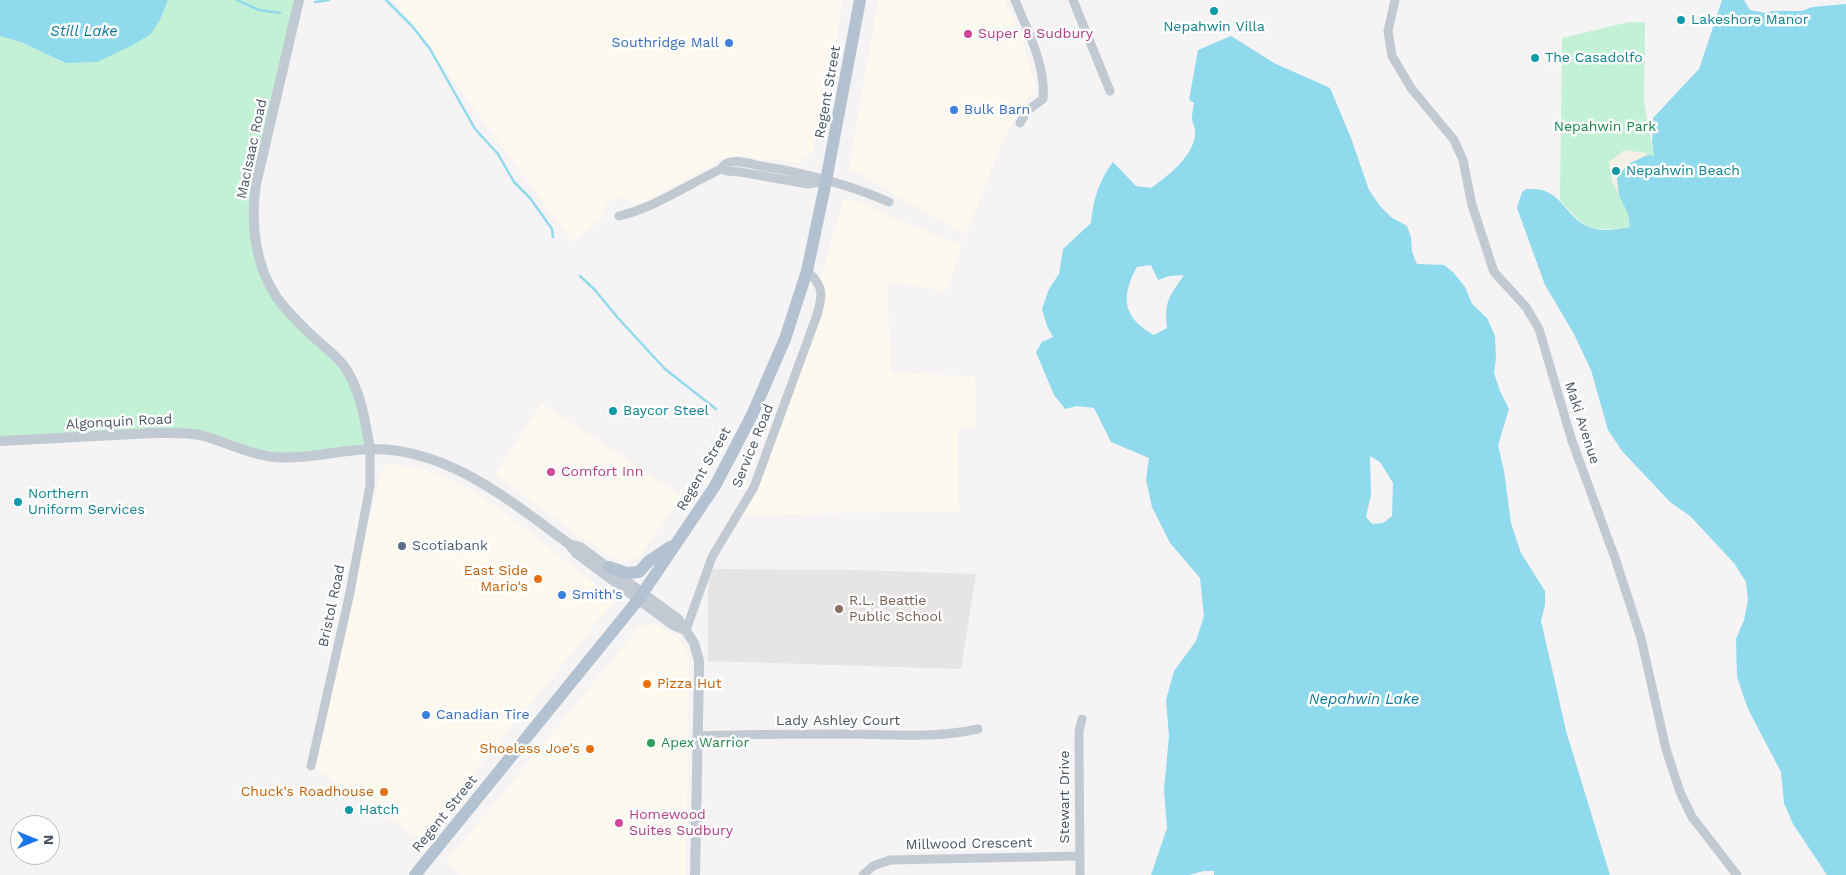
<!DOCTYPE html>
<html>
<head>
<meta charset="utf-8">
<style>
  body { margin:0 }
  #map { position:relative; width:1846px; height:875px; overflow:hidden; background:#f5f3f3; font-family:"Work Sans",sans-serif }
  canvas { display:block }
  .north { position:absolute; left:10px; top:815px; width:50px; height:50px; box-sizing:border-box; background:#fff; border:1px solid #b7bbc0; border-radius:50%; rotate:90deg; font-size:14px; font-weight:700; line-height:20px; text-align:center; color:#4a5661 }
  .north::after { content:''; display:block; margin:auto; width:18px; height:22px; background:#1a73e8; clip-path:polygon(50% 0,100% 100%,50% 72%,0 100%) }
</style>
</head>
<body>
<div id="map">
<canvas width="1846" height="875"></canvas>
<div class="north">N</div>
</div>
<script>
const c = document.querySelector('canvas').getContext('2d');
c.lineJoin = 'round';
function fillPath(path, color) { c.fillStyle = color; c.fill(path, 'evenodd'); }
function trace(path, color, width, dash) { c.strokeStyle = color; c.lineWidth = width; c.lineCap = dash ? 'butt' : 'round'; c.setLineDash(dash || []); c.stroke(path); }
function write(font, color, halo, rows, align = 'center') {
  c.font = font + ' "Work Sans",sans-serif'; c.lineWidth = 5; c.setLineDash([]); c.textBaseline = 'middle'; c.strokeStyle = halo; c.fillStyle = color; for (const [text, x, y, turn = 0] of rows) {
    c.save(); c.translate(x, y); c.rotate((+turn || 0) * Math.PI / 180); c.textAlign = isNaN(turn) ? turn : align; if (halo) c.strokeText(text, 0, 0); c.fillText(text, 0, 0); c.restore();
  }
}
fillPath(new Path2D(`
  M394,0H842L834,58L820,112L813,151L800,163L737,156L724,158L644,203L634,204L623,197L611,199L604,208L603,217L573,243Z
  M878,0H1005L1022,40L1036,86L1004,137L966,235L849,168Z
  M844,199L864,203L891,217L962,245L946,291L887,282L891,373L975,376L976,428H958L959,511L737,515L754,487L822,298L819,283Z
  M542,403L682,496L639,558L620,562L575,533L495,474Z
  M387,464L408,466L436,473L470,489L516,521L615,600L420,839L311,766L381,472Z
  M656,624L677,638L685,647L689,658L686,875H461L446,862L640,626Z`), '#fdf9ef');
fillPath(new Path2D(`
  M708,569L855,570L976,574L961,669L708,661Z`), '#e6e4e5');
fillPath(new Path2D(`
  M168,0H299L273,114L253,227L277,298L333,354L355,387L370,449L293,458L201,435L0,441V36L21,42L64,63L161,18Z
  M1629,22H1645L1644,102L1654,157L1619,195L1628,214L1630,227C1589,232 1587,231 1560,200L1562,38Z`), '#c3f1d5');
fillPath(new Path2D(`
  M1624,150L1646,153L1648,155L1628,164L1617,178L1619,195L1612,182L1609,162Z`), '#f5f0e5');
fillPath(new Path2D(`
  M0,0H168L161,18L151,34L131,46L97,62L65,63L21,42L0,36Z
  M1722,0H1744L1750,10L1765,13L1773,11H1802L1812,7L1846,4V875H1827L1793,824L1784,803L1781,772L1748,709L1737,677L1736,639L1744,620L1748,600L1746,582L1734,563L1690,516L1670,502L1622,451L1608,430L1591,370L1574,334L1545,285L1517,208L1522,192L1526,189C1532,189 1540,189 1545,191C1563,198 1570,219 1587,226C1600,233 1616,229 1630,227L1628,214L1619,195L1617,178L1628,164L1648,155L1654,156L1652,142L1653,118L1699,69Z
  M1231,36L1274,63L1330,88L1351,138L1369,190L1380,206L1391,217L1407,226L1411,237L1412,252L1417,264L1444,265L1453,272L1465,287L1472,304L1487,318L1495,336L1496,358L1494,373L1500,391L1509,409L1498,445L1504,471L1511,523L1521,553L1545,591V605L1541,621L1555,682L1566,731L1610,875H1214V871H1204L1189,875H1151L1167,828L1164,790L1169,736L1166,700L1174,671L1196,641L1204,616L1200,578L1170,543L1152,507L1146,480L1149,458L1111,442L1094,408L1077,406L1065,409L1054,395L1036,352L1042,342L1053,337L1047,326L1042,309L1049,289L1059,274L1063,249L1091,223C1093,200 1099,180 1113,162L1136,186L1151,188C1168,176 1197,154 1195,130C1195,126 1192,123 1192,119C1192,114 1193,108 1194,103L1189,100L1198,50ZM1151,265L1158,280L1169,276L1184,275C1169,297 1164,301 1167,328L1154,335C1123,318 1120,297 1137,267ZM1370,456L1380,462L1393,483L1392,516L1383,523L1372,524L1366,517L1371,494Z`), '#90daee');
trace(new Path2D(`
  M237,0L259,10L280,13
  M386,0L412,26L430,49L475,129L498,154L514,182L530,198L552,229L553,237
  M315,2L329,0
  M580,276L594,289L618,318L665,369L716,409`), '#90daee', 2.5);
trace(new Path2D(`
  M1015,0C1027,30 1046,65 1043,99L1027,111L1020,123
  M1073,0L1110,91
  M1395,0L1388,31L1392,56L1411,88L1454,140L1463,160L1472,205L1494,272L1526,307L1539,329L1572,441L1615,558L1641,638L1666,749L1680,792L1692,817L1737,875
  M721,169L727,171L740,172L808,184L826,181
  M619,216C656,207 687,185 721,169C723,167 724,164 727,163C737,159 751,164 761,166C805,173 848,184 889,202
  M686,630L712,557L754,487L817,315C823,295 824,286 807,271
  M697,736C749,734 801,734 853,734C895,735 937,738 978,729
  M311,766L349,597L370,486V449
  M863,875L873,866L890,860L1080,856
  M1080,875L1079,742V731L1082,719`), '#c1cad2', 9);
trace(new Path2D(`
  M299,0L256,184C250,223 255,265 277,298C285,309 296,320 305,329C318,342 333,352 344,366C361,390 365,421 370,449
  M0,441L154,433C170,433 185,432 200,435C224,441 247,454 273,457C306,460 338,450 371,449C448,448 510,501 569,544L576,553L673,625L686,630
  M569,544L580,547L678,619L694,643L699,661V671L695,875`), '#c1cad2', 10);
trace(new Path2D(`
  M609,567L626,573L639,572L649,561L670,547
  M415,875L638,600L715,486L752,415L785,339L807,271L826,181L860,0`), '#b3c2d1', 12);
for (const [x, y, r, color] of [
  [1214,11,5,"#0f9aa8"],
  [1681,20,5,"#0f9aa8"],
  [968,34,5,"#d1479c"],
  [729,43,5,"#3f7fe0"],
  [1535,58,5,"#0f9aa8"],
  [954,110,5,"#3f7fe0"],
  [1616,171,5,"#0f9aa8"],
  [613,411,5,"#0f9aa8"],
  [551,472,5,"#d1479c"],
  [18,502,5,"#0f9aa8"],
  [402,546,5,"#5c6f8a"],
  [538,579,5,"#e8710a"],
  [562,595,5,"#3f7fe0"],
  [839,609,5,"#8d6e63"],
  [647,684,5,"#e8710a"],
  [426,715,5,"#3f7fe0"],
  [651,743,5,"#2e9e5b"],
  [590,749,5,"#e8710a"],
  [384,792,5,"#e8710a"],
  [349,810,5,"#0f9aa8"],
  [619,823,5,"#d1479c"]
]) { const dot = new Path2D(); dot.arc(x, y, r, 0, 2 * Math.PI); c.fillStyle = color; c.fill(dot); trace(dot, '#fff', 2); }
write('14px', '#0d838f', '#fff', [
  ["Lakeshore Manor",1691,20],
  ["Nepahwin Villa",1214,27,"center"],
  ["The Casadolfo",1545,58],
  ["Nepahwin Beach",1626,171],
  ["Baycor Steel",623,411],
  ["Northern",28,494],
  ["Uniform Services",28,510],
  ["Hatch",359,810]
], 'left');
write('14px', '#b23c85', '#fff', [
  ["Super 8 Sudbury",978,34],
  ["Comfort Inn",561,472],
  ["Homewood",629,815],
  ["Suites Sudbury",629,831]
], 'left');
write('14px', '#366cbe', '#fff', [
  ["Southridge Mall",719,43,"right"],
  ["Bulk Barn",964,110],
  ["Smith's",572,595],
  ["Canadian Tire",436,715]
], 'left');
write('14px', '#4a5661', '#fff', [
  ["Regent Street",828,92,-80],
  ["MacIsaac Road",252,149,-78],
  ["Algonquin Road",119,422,-3],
  ["Maki Avenue",1582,423,72],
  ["Service Road",753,446,-68],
  ["Regent Street",704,469,-60],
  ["Bristol Road",332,606,-78],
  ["Lady Ashley Court",838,721],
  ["Stewart Drive",1065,797,-90],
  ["Regent Street",445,814,-51],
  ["Millwood Crescent",969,844,-1]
]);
write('14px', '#17864f', '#fff', [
  ["Nepahwin Park",1605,127]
]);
write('14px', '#4e5e75', '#fff', [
  ["Scotiabank",412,546]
], 'left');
write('14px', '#c56008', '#fff', [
  ["East Side",528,571],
  ["Mario's",528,587],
  ["Pizza Hut",657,684,"left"],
  ["Shoeless Joe's",580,749],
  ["Chuck's Roadhouse",374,792]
], 'right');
write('14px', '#785e54', '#fff', [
  ["R.L. Beattie",849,601],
  ["Public School",849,617]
], 'left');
write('14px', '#27864d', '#fff', [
  ["Apex Warrior",661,743]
], 'left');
write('italic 15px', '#0c7c9b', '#fff', [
  ["Still Lake",84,32],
  ["Nepahwin Lake",1364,700]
]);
</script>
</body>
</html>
